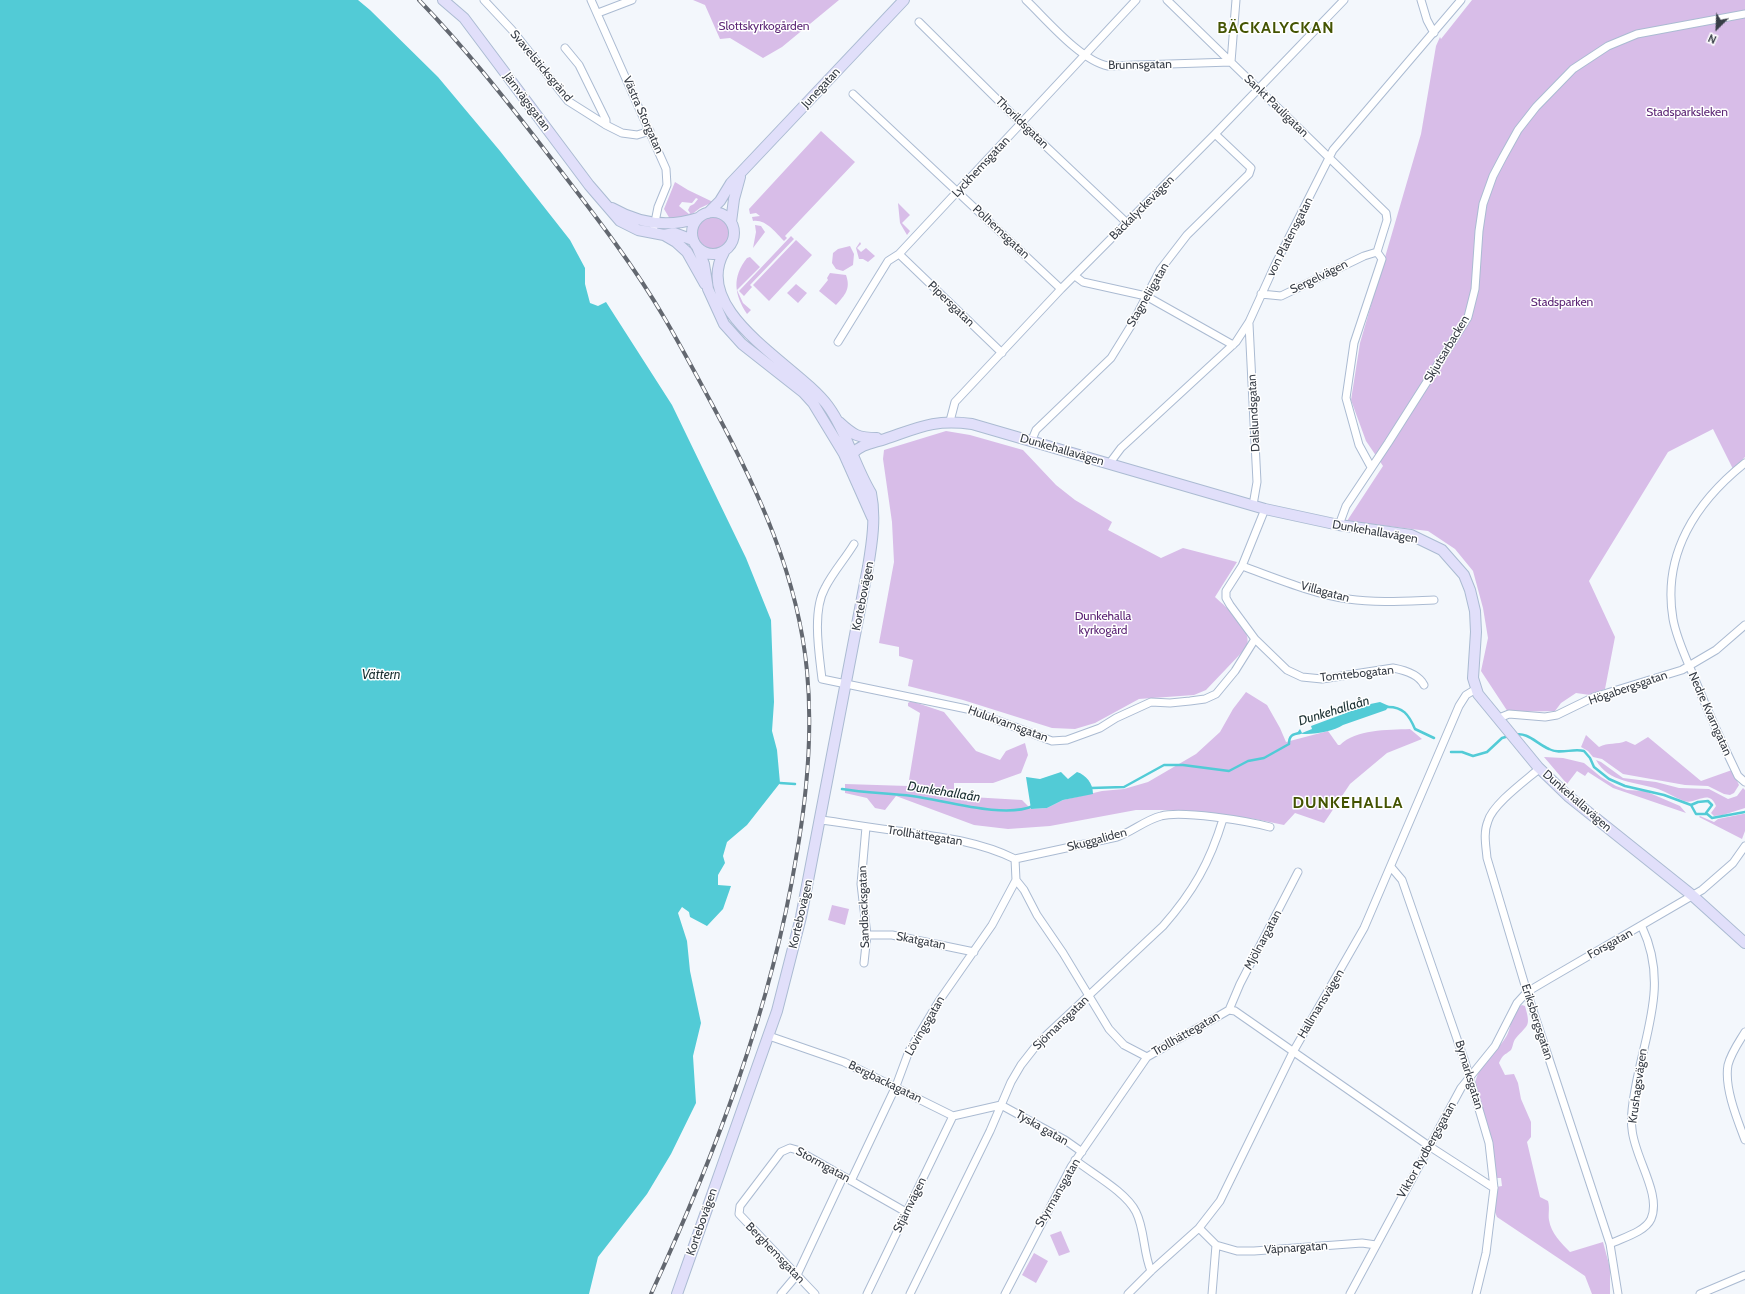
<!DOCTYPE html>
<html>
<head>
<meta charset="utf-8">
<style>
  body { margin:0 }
  #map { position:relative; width:1745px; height:1294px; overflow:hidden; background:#f3f7fc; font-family:Cabin,sans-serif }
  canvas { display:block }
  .north { position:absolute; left:1697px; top:8px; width:40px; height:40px; -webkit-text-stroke:3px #fff; paint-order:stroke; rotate:204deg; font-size:11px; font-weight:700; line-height:16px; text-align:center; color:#373d46 }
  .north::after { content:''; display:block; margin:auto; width:14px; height:18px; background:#373d46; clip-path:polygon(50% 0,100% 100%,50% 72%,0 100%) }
</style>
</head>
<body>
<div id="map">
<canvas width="1745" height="1294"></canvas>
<div class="north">N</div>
</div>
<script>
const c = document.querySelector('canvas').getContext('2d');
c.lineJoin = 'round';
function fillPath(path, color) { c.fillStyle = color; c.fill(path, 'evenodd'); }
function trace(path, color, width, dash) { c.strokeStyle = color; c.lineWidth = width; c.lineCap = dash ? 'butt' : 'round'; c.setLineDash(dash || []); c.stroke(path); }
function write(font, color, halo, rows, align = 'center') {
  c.font = font + ' Cabin,sans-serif'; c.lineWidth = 3; c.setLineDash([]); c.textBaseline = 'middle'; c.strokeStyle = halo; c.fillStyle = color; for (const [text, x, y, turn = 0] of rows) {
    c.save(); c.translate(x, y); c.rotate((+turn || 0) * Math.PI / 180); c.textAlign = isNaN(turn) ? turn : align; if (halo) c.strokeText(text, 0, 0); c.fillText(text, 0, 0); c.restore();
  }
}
fillPath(new Path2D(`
  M693,0H839L782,47L763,58L730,38L720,39L705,5Z
  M1472,0H1745V457L1733,469L1713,429L1668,452L1589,581L1615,637L1605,689L1590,695L1576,693L1561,703L1555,711L1508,712L1481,671L1488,638L1483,608L1473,571L1455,549L1428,531L1347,521L1383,466L1366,441L1351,400L1360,343L1421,134L1436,46L1440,37L1441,39Z
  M821,131L855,162L785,236L787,238L784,241C776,233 766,219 753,221L752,217L760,216L756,213L750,214L749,209Z
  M675,182L688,190L713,202L700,208L687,218L670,219L664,209ZM696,198L698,199L694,204L690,206L688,210L690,213L689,214L679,206L682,202L692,203Z
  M898,203L910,215L902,223L910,231L907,235L900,223Z
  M696 234a17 17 0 1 1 34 0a17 17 0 1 1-34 0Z
  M755,225L761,226L765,232L753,248L756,232Z
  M791,236L794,239L750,285L752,287L744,296L739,291Z
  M796,240L812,255L769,301L753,285Z
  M860,242L861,244L857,248L861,252L866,248L875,256L868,262L863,259H859L856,248Z
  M850,246L854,254L853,265L843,271L836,269L832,263L833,253L838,249Z
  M750,257L760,267L737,290L743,303L751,310L747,314C734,294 732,277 747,258Z
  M830,273L846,275C851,289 845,295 836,305L819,291L828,280L827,278Z
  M796,284L807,293L798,303L787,293Z
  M946,431L970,435L1023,450L1056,485L1075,500L1112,522L1108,530L1161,558L1183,548L1237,562L1215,597C1227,608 1255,631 1246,648L1206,690L1194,695L1139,699L1095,723L1075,729L1052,728L963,700L908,686L913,660L899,656V647L879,643L894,562L892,522L883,459L884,450Z
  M1246,692L1267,705L1280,728L1286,742L1328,731L1338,745H1340C1356,729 1387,730 1410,729L1422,739L1387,753L1350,784L1324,823L1295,813L1284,825L1255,819L1181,810H1136L1050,826L1008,829L974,825L896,796L885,810L875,808L867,798L845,793V784L908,786L920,713L908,706V703L911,701L944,712L976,751L1000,760L1006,751L1025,743L1028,755L1021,773L993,783H954V796L1022,800L1031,809L1047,808L1063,800L1102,791L1124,789L1148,782L1196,754L1220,732L1233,709Z
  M1586,735L1599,747C1608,742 1617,745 1626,741L1635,745L1648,737L1701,781L1732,770L1739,785L1734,793L1730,795L1724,794L1708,786L1685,785L1623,774L1602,759L1593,757L1588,751L1581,747Z
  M1544,757L1563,758L1584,763L1601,777L1616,786L1627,790L1645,791L1680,806L1686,813L1613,788L1588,772L1585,776L1577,771L1567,784Z
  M1596,760L1601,762L1623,778L1656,782L1679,788L1709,789L1728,799L1737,796L1743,788L1745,790V808L1723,815L1714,816L1711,813L1716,806C1709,788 1696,805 1684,801C1675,798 1667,792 1658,789C1637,782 1608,783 1596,760Z
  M1743,814H1745V831L1742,839L1699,817L1700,816L1714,822L1718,819Z
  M832,905L849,909L845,925L828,920Z
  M1522,1005L1525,1006C1531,1027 1528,1024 1516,1038C1513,1041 1513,1047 1511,1050C1504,1056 1504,1053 1499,1063L1505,1075L1514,1074L1518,1083L1521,1099L1531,1122V1137L1527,1142L1540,1197L1548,1201C1550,1208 1548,1214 1549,1220C1551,1233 1561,1243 1570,1252L1603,1242L1610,1268V1294H1592L1585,1276L1497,1217L1495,1212L1496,1187L1502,1186L1501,1178H1496L1491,1139L1475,1086C1476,1066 1496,1053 1506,1037C1513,1026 1509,1011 1522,1005Z
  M1061,1231L1070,1252L1059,1256L1050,1235Z
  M1034,1253L1048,1261L1036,1283L1022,1275Z`), '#d8bde8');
fillPath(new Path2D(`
  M0,0H358L370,10L438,77L500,151L570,240L585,268V284L590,303L598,306L606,302L672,405L746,558L771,620L774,702L772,731L777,750L780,783L747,825L727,842L723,856L725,863L718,875V885L731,886L723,909L707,926L690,917L689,912L682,907L678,913L687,941L690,971L701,1023L693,1056L696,1103L671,1154L647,1194L598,1257L589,1294H0Z
  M1380,702L1389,706L1386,710L1343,725C1332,732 1309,736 1297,733L1300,729L1302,733L1312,729L1311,726L1346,713L1356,707Z
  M1061,772L1068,779L1077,772C1086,775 1093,783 1093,794L1063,800L1047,808L1031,809L1026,777L1040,779Z`), '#52cbd6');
trace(new Path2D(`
  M1386,707C1403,706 1409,715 1415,729L1434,738
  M1514,735C1527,731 1537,744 1549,749C1560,755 1572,748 1584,751L1590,758L1594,767L1609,779L1625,786L1664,795L1691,805L1698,802L1708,801L1712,805L1706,813L1712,818L1745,812
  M1451,752H1462L1473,756L1487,752L1502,738L1509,736
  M780,783L795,784
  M1091,788L1124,787L1164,765H1183L1229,771L1248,761L1264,758L1289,744C1289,736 1292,734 1300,733
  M842,789C865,793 889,793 912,796C944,800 1004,819 1033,806
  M1691,805L1696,814H1707`), '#52cbd6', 2.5);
const street = new Path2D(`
  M484,0L512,30L568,101L606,125L622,133L637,135L650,131
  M591,0L666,169L667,185L658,207L654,227
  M1026,0C1046,19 1081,61 1108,66L1231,62L1236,0
  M1167,0L1386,213L1387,220L1377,252
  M1421,0L1427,20L1434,33
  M598,13L632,0
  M919,22L1018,120L1127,223
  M565,48L579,65L606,120V125
  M853,94L1061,289
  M899,254L1002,353
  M1075,276L1083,282L1146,296L1233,345
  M1261,294L1281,296L1364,256L1377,252
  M1249,324L1257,482L1253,505
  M838,342L888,261L899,254L1136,0
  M950,421L955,402L1061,289L1215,134L1344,0
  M1031,442L1036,430L1111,358L1132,324L1160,270L1187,235L1249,174L1251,168L1215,134
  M1745,463C1696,502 1662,554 1673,619C1677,641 1688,662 1696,682C1709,714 1723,745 1738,776L1745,782
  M1109,464L1121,448L1236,342L1249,322L1275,265L1333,150L1461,0
  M1371,467L1359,445L1346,398L1354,343L1382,259L1377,252
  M1265,509L1242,566L1226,591V598L1230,605L1255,639L1287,670L1302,677L1322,679L1393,668C1404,670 1419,675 1424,685
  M1339,525L1346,506L1388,443L1468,317L1475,289L1479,231L1483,204L1493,176L1503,157L1518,130L1536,107L1573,69L1608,46L1637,34L1745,14
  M854,544C845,559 833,572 825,588C812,611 819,653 822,679L967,709L1052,741L1067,740L1100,728L1116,718L1151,702L1170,703L1190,701L1205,699L1216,694L1235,671L1255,639
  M1242,566C1273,577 1316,595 1348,599C1376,603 1406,601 1434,600
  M1499,718L1509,714L1545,717L1557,715L1594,697L1682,670L1716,650L1745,625
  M1540,768C1525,781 1493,804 1488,821C1483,833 1486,846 1487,858L1527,992L1610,1244L1618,1294
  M821,820C844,823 867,827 891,830C933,836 977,840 1015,859L1016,880L1024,890L1037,915L1063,953L1109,1029L1124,1045L1147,1057L1229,1010L1235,1011L1429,1146L1494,1188
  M1015,859L1117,837C1132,832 1145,820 1161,816C1181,810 1248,821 1270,827
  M1391,867L1402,880L1465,1062L1489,1143L1494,1188L1486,1253L1476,1294
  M867,935H892L974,952
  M864,963L867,935L861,884L866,827
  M1229,1010L1240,984L1298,872
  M1745,1032C1739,1042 1731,1053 1728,1065C1724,1087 1737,1119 1745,1140
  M769,1036L844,1062L953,1116L1001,1105L1065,1140L1082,1152
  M1075,1160C1093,1174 1126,1192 1136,1212C1145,1230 1143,1252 1151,1271
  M851,1181L896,1086L909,1051L939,1001L992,925L1016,880
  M1199,1228L1216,1245L1212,1294
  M1610,1244C1622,1238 1645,1232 1651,1219C1662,1194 1634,1157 1632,1129C1630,1116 1633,1102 1635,1090C1645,1032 1669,984 1642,927
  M1216,1245L1237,1251H1254L1362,1243L1376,1245
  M781,1294L797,1275L843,1177
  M815,1294L739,1214L740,1206L781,1152L790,1148L797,1150L906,1212
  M867,1294L953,1116
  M910,1294L990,1131L1011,1082L1021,1065L1039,1042L1163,926C1193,892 1210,862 1223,819
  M1005,1294L1071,1167L1147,1057
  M1128,1294L1151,1271L1199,1228L1220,1201L1293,1052L1364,928L1459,706L1466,695L1476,689
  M1350,1294L1461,1088L1495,1046L1517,1003L1527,992L1549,979L1702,890L1733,863L1745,846
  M1700,1294L1745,1275`);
const secondary = new Path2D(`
  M443,0L464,18L589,185L620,221L638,230L664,235L674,233L693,240
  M612,208C640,224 668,228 698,218
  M692 233a21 21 0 1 1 42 0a21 21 0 1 1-42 0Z
  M708,213L720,201L731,183L904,0
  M731,222L734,199L740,177
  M664,235L676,242L687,252L705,284
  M698,249L704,264L708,289L724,324L742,344L803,392L813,403L844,454L872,517
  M839,422C853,435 858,438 877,438
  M852,454C861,444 873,443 885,439C920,427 934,419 972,424L1265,509L1339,525L1411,535L1442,550L1464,575L1470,590L1475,611L1476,632L1473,678L1478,694L1538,767L1568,796L1693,896L1745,943
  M677,1294L777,1011L801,917L868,567C872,543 876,517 871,493C854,465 847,432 828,406C798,365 690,313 724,252`);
trace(street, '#abbbd2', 9);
trace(secondary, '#abbbd2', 12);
trace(street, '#fff', 7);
trace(secondary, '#e1dffa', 10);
const rail = new Path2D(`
  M419,0C465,48 503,96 544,149C586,204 630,259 665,319C682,348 698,378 714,408C758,490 798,576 807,671C813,733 807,796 796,858C771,1009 715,1155 651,1294`);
trace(rail, '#636870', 4);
trace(rail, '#fff', 2.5, [8]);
write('12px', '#5b2474', '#fff', [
  ["Slottskyrkogården",764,26],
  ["Stadsparksleken",1687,112],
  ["Stadsparken",1562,302],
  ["Dunkehalla",1103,616],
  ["kyrkogård",1103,630]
]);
write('12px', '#373d46', '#fff', [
  ["Brunnsgatan",1140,65,-1],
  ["Svavelsticksgränd",541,66,50],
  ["Junegatan",821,88,-47],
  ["Järnvägsgatan",527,102,53],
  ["Sankt Pauligatan",1276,106,44],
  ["Västra Storgatan",643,115,66],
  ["Thorildsgatan",1022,123,44],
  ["Lyckhemsgatan",981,167,-47],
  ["Bäckalyckevägen",1142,208,-45],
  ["Polhemsgatan",1001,232,43],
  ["von Platensgatan",1290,237,-63],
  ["Sergelvägen",1319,277,-26],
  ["Stagneliigatan",1148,295,-60],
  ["Pipersgatan",951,304,44],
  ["Skjutsarbacken",1447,349,-59],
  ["Dalslundsgatan",1254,413,-93],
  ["Dunkehallavägen",1062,450,16],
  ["Dunkehallavägen",1375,532,10],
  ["Villagatan",1325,592,15],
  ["Kortebovägen",863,596,-79],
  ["Tomtebogatan",1357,674,-6],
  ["Högabergsgatan",1628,688,-19],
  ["Nedre Kvarngatan",1710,714,66],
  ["Hulukvarnsgatan",1008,724,20],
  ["Dunkehallavägen",1577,801,41],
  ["Trollhättegatan",925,836,9],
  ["Skuggaliden",1097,840,-15],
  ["Sandbacksgatan",864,907,-92],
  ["Kortebovägen",801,914,-77],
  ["Mjölnargatan",1263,940,-62],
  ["Skatgatan",921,941,11],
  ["Forsgatan",1610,944,-29],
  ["Hallmansvägen",1321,1004,-59],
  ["Eriksbergsgatan",1537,1022,72],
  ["Sjömansgatan",1061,1023,-44],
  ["Lövingsgatan",925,1026,-60],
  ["Trollhättegatan",1186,1034,-30],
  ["Bymarksgatan",1469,1075,73],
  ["Bergbackagatan",885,1082,26],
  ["Krushagsvägen",1638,1086,-82],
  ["Tyska gatan",1042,1128,30],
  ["Viktor Rydbergsgatan",1427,1150,-61],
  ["Stormgatan",823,1165,29],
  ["Styrmansgatan",1058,1193,-60],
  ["Stjärnvägen",910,1205,-64],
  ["Kortebovägen",702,1222,-71],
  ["Väpnargatan",1296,1248,-4],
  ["Berghemsgatan",775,1253,46]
]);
write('italic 13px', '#1a2f31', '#fff', [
  ["Vättern",381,675],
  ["Dunkehallaån",1334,711,-17],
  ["Dunkehallaån",944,792,9]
]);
c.letterSpacing = '1px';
write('bold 16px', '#445402', '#fff', [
  ["BÄCKALYCKAN",1276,28],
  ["DUNKEHALLA",1348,803]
]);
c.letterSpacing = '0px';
</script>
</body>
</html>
